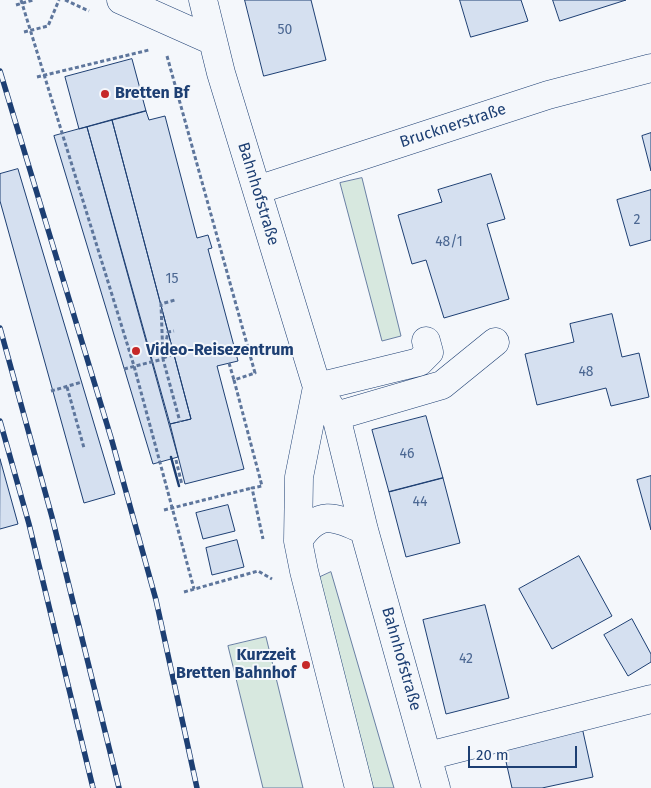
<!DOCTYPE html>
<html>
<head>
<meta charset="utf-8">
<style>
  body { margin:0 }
  #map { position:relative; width:651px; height:788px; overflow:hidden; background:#f4f7fb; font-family:"Fira Sans",sans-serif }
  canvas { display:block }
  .scale { position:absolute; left:468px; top:746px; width:109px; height:22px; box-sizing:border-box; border:2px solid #1d3f73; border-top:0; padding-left:6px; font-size:15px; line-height:18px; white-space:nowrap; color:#1d3f73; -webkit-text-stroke:4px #f4f7fb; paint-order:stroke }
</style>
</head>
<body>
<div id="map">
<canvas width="651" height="788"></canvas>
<div class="scale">20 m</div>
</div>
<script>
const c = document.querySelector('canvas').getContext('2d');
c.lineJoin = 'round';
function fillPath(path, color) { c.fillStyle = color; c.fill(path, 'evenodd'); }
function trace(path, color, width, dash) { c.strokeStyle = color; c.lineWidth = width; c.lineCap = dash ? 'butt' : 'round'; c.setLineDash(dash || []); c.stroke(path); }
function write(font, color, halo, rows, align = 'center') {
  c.font = font + ' "Fira Sans",sans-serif'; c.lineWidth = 4; c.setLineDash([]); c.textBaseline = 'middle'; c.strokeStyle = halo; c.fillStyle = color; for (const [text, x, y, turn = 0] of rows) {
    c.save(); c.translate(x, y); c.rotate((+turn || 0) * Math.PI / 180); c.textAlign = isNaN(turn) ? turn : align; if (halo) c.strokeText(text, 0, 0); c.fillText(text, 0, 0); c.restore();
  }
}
const green = new Path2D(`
  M362,178L401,336L382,341L340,183Z
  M331,572L394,788H373L318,578Z
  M266,637L303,788H263L228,646Z`);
fillPath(green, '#d7e8df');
trace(green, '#687fa3', 1);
const building = new Path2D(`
  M245,0H311L326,60L264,76Z
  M460,0H521L528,21L471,37Z
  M553,0H626L560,21Z
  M132,59L146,111L79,129L65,77Z
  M146,111L149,120L165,116L197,238L208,235L212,248L208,249L238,361L217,366L244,469L185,484L170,424L191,419L112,120Z
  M112,120L191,419L170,424L87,127Z
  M87,127L178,457L153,464L54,136Z
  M651,133V171L642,136Z
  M18,169L115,494L84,503L0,201V174Z
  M491,174L505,219L487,224L509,299L444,318L426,260L412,264L398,215L442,202L438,190Z
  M651,190V240L630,246L617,200Z
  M612,314L622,357L639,353L649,397L611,406L606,388L537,405L525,354L574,342L570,324Z
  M426,416L443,478L389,492L372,430Z
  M0,459L18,524L0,529Z
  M651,476V530L637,480Z
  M443,478L460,543L406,557L389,492Z
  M228,505L235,531L203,539L196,513Z
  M237,540L244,567L212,575L206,548Z
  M579,556L612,616L552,649L519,589Z
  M485,605L509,698L446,714L423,620Z
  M632,619L651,654V662L628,676L604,635Z
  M582,727L593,777L542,788H512L502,744Z`);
fillPath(building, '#d5e0f0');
trace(building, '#1d3f73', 1);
const minor = new Path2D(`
  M121,0L213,41
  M203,0L221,73L317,387L336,416L364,530L436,788
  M257,190L548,95L651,68
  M317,387L299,477L298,541L304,571L359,788
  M317,387L419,362L429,352L426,341
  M336,416L442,385L495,342
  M298,541C318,509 334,516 364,530
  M428,756L651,699`);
trace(minor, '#1d3f73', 29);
trace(new Path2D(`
  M21,0L134,366L194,589
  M65,0L89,11
  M16,5L33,0
  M24,32L48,26L59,0
  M167,56L255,373L234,380L262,486L252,488L263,539
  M37,77L149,50
  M164,352L168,332L174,331
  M163,358L179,352
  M163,359L161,304L175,300
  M229,363L234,380
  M124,369L163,359L180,422
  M67,387L84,448
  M51,391L82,382
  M176,460L182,485
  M164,510L252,488
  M184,592L258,571L272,579`), '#5e769c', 3, [4, 2.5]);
trace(minor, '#f4f7fb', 28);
const rail = new Path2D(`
  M0,71L112,441L156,600L197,788
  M0,328L52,517L119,788
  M0,421L29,524L93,788`);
trace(rail, '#1d3f73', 5.5);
trace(rail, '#f4f7fb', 4, [11]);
trace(new Path2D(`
  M171,457L179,486`), '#1d3f73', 1, [6, 2.5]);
trace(new Path2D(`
  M171,457L179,486`), '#1d3f73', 2.5);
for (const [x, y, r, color] of [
  [105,94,5,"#c62828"],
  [136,351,5,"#c62828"],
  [306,665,5,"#c62828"]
]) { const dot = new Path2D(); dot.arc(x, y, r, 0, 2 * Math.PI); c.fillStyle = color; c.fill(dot); trace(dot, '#f4f7fb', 2); }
write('14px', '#4b6792', null, [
  ["50",285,30],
  ["2",637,220],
  ["48/1",449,242],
  ["15",172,279],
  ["48",586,372],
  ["46",407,454],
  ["44",420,502],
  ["42",466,659]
]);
write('bold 16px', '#1d3f73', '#f4f7fb', [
  ["Bretten Bf",115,94],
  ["Video-Reisezentrum",146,351],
  ["Kurzzeit",296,656,"right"],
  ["Bretten Bahnhof",296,674,"right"]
], 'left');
write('16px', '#1d3f73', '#f4f7fb', [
  ["Brucknerstraße",453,126,-18],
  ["Bahnhofstraße",258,194,73],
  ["Bahnhofstraße",401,659,74]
]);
</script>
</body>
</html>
